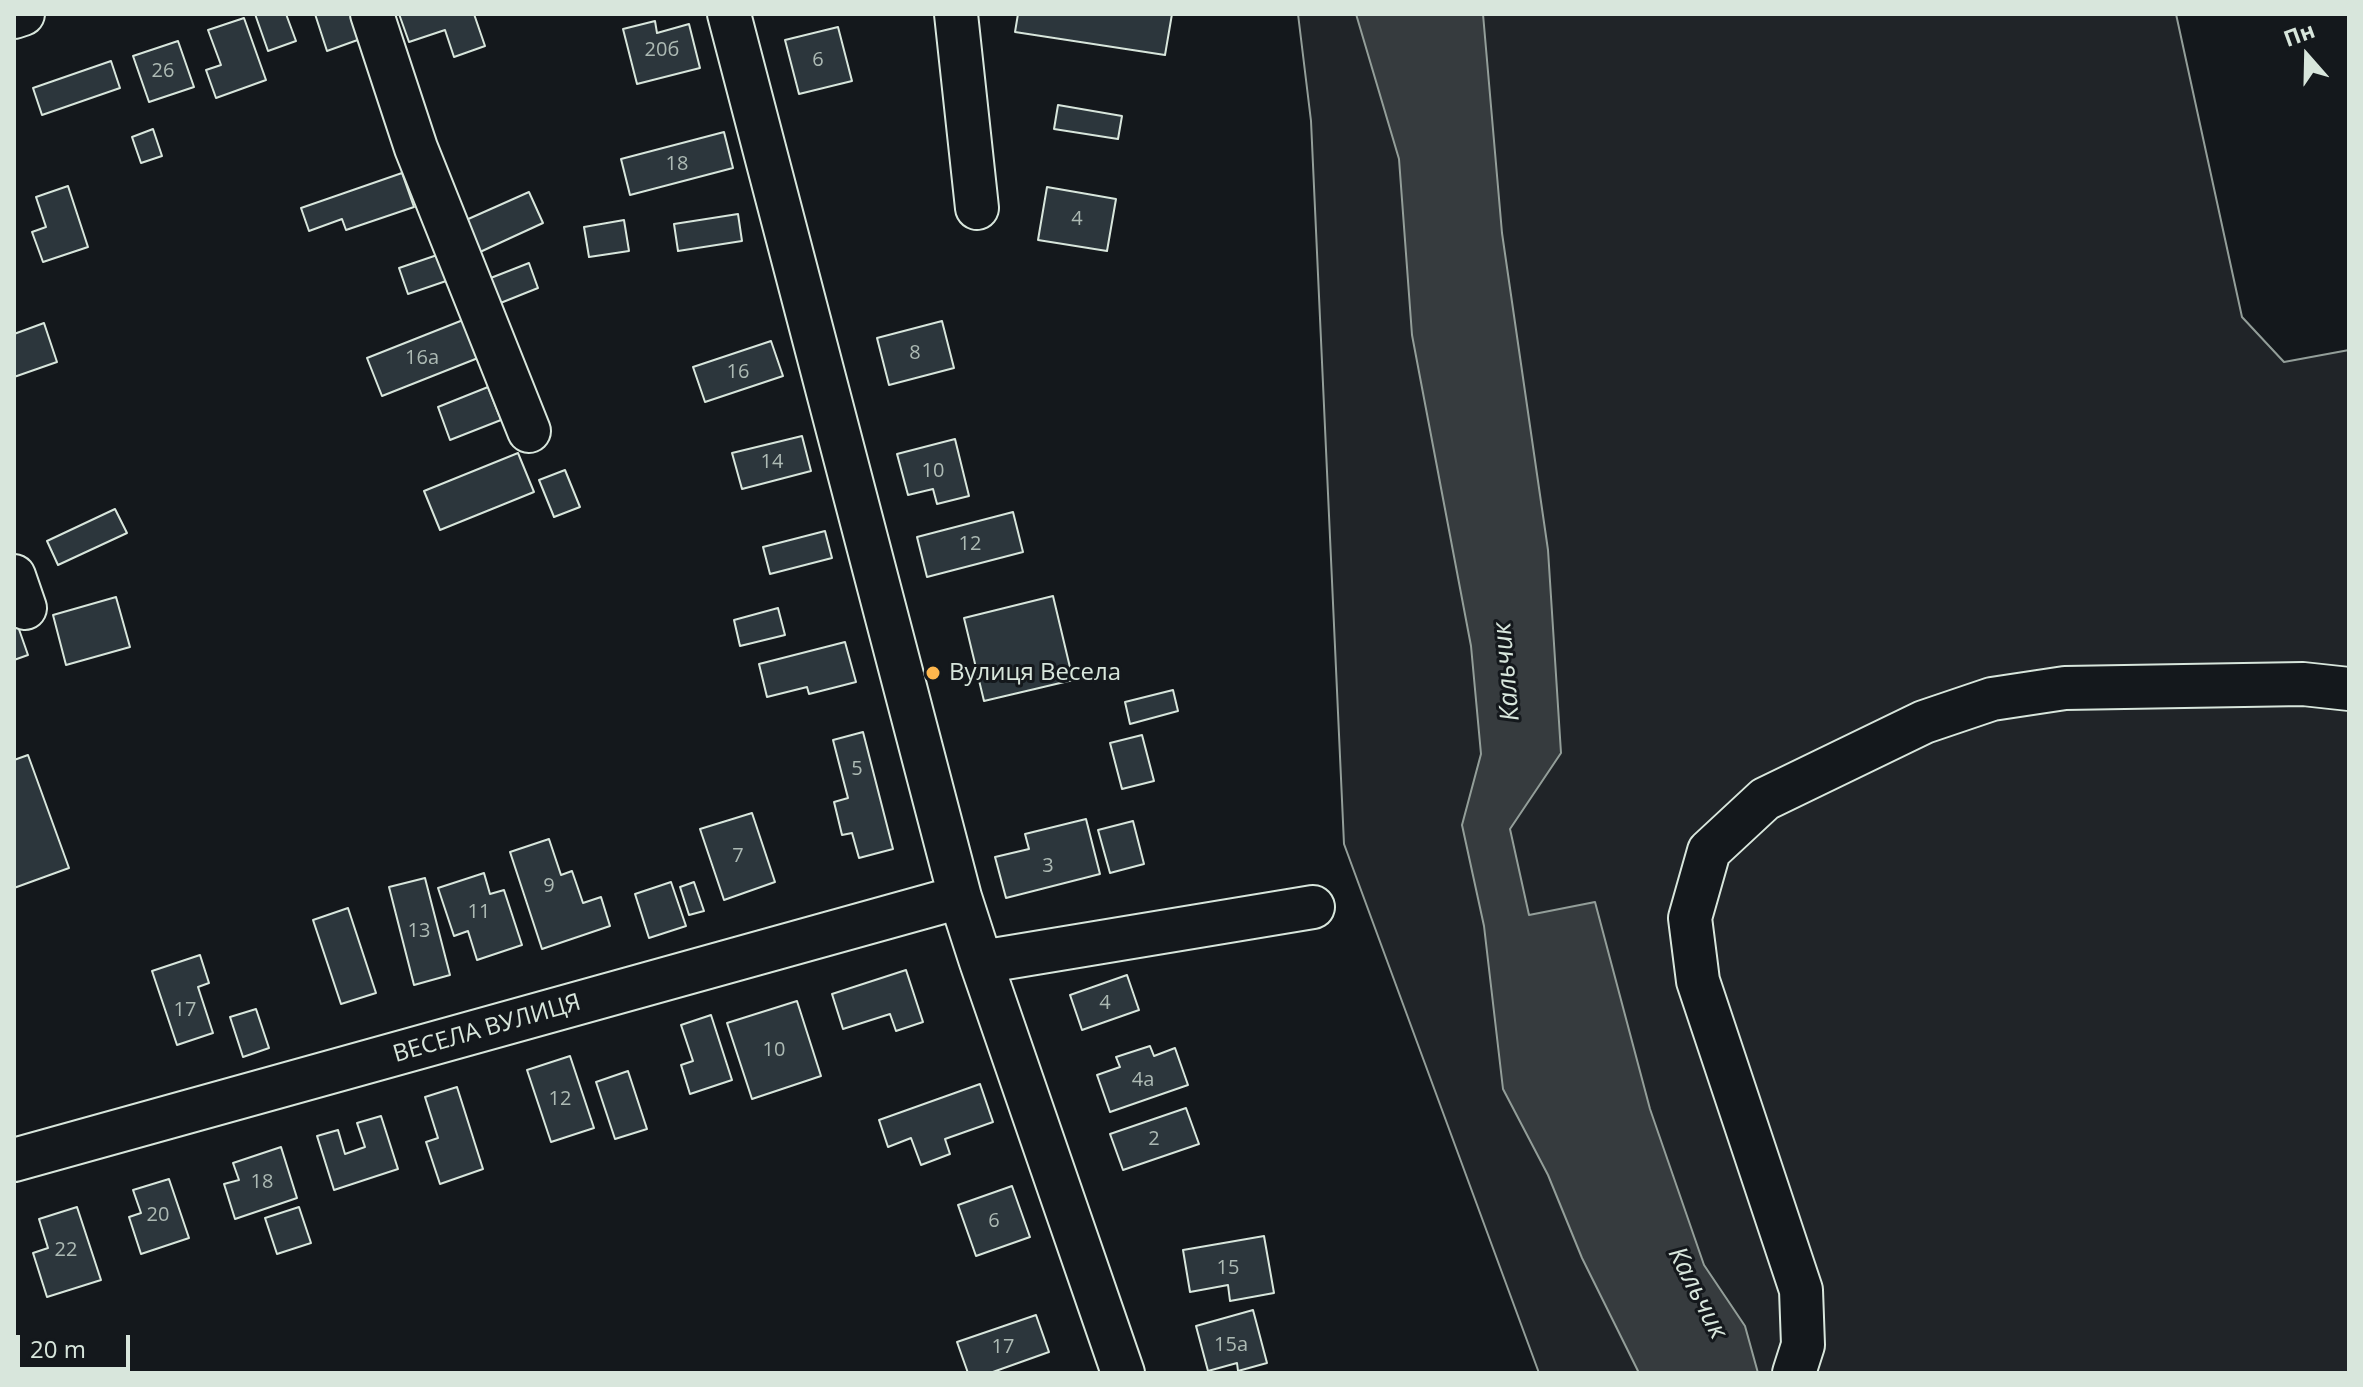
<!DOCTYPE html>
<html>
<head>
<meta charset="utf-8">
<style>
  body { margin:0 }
  #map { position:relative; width:2363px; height:1387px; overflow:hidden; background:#14181c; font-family:"Open Sans",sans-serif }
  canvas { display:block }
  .frame { position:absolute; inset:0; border:16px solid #d8e6dc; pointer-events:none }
  .north { position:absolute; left:2267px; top:16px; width:80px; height:80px; -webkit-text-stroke:6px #14181c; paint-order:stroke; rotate:340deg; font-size:22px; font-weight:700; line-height:32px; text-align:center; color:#d8e6dc }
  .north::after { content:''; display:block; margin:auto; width:28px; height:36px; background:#d8e6dc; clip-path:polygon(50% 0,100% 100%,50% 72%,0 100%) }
  .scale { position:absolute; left:16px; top:1335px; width:114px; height:36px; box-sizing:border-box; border:4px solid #d8e6dc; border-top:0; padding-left:10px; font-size:24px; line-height:28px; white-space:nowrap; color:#d8e6dc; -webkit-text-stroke:6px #14181c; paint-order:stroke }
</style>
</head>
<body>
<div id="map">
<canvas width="2363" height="1387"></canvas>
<div class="frame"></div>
<div class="north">Пн</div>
<div class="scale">20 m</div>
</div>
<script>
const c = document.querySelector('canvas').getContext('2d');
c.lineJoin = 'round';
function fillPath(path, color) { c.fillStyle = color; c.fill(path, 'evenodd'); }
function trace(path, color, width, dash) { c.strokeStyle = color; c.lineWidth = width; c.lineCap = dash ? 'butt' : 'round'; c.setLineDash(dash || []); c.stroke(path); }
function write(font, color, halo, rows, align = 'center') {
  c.font = font + ' "Open Sans",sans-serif'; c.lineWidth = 6; c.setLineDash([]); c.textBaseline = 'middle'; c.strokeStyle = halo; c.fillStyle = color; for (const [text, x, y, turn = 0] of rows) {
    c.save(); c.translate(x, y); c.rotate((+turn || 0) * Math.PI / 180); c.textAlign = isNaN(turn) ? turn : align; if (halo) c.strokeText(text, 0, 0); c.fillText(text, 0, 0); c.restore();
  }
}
const green = new Path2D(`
  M1298,14H2176L2242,317L2284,362L2349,350V1373H1539L1344,844L1311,121Z`);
fillPath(green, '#202428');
trace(green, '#939e99', 2);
const water = new Path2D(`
  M1356,14H1483L1502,233L1548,550L1561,753L1510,829L1529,915L1595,902L1650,1109L1704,1265L1745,1326L1758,1373H1639L1582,1258L1548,1175L1503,1089L1484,926L1462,825L1481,754L1471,646L1412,335L1399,159Z`);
fillPath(water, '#363b3e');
trace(water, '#939e99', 2);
const building = new Path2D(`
  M255,14H286L296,41L268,51Z
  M315,14H358L366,37L327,51Z
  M399,14H474L485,46L454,57L445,30L409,42Z
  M1018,14H1172L1165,55L1015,32Z
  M244,18L266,80L216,98L206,70L221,65L208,30Z
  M655,21L657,33L689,24L700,68L637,84L623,29Z
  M838,27L852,81L799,94L785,40Z
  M178,41L194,87L149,102L133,56Z
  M111,61L120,88L42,115L33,88Z
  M1058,105L1122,116L1118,139L1054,129Z
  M153,129L162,156L141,163L132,137Z
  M724,132L733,168L630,195L621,159Z
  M402,173L414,207L346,230L342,219L309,231L301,208Z
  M68,186L88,247L43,262L32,232L46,227L36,197Z
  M1047,187L1116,199L1107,251L1038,240Z
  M529,192L543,223L480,252L466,220Z
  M738,214L742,241L678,251L674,224Z
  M624,220L629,251L589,257L584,227Z
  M443,253L452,279L408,294L399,268Z
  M529,263L538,288L493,306L483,281Z
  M463,320L478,358L382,396L367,358Z
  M942,321L954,368L889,385L877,338Z
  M44,323L57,362L14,377V334Z
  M771,341L783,376L705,402L693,367Z
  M488,387L501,420L450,440L438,407Z
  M802,436L811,471L742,489L732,453Z
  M955,439L969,496L937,504L933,489L908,495L897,454Z
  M518,453L534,492L440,530L424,491Z
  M565,470L580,507L554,517L539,480Z
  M115,509L127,533L58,565L47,541Z
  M1013,512L1023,552L927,577L917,537Z
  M825,531L832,558L770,574L763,547Z
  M1053,596L1073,680L984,701L964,618Z
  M116,597L130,647L66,665L53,615Z
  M778,608L785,635L740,646L734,620Z
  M14,615L28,655L14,660Z
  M845,642L856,682L809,694L807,687L767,697L759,664Z
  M1173,690L1178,711L1130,724L1125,702Z
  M863,732L893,849L859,858L852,833L842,835L834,802L848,798L833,740Z
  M1142,735L1154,781L1122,789L1110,743Z
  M28,755L69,868L14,888V760Z
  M752,813L775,882L724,900L700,829Z
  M1086,819L1100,874L1006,898L995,857L1029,849L1025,834Z
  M1133,821L1144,864L1110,873L1098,830Z
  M549,839L561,875L572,871L583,903L601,897L610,926L542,949L510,852Z
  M484,873L490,894L504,890L522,945L477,960L468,931L454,936L438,888Z
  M425,878L450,975L414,985L389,887Z
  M671,882L686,926L649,938L635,894Z
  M694,882L704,911L689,915L680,887Z
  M348,908L376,993L341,1004L313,920Z
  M200,955L209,983L198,987L213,1033L177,1045L152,971Z
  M906,970L923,1022L896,1031L890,1014L843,1029L832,994Z
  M1127,975L1139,1010L1082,1030L1070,995Z
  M797,1001L821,1076L752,1099L727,1023Z
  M256,1009L269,1048L243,1057L230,1017Z
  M711,1015L732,1080L690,1094L681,1065L693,1061L681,1025Z
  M1150,1046L1154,1056L1175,1048L1188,1085L1110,1112L1097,1075L1120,1067L1116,1057Z
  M570,1056L594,1128L551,1142L527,1070Z
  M628,1071L647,1129L615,1139L596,1082Z
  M980,1084L993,1122L945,1139L950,1154L921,1165L911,1138L888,1147L879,1120Z
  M457,1087L483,1169L440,1184L426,1142L438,1138L425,1097Z
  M1186,1108L1199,1144L1123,1170L1110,1134Z
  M381,1116L398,1169L334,1190L317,1136L338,1130L345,1154L365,1147L357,1123Z
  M281,1147L297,1198L235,1219L224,1184L239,1180L233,1163Z
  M169,1179L189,1238L141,1254L129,1217L141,1213L133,1190Z
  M1012,1186L1030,1237L976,1256L958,1205Z
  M77,1207L101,1280L47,1297L33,1253L48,1248L39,1219Z
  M299,1207L311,1243L277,1254L265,1218Z
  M1264,1236L1274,1293L1230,1301L1228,1285L1190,1292L1183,1250Z
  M1253,1310L1267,1363L1238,1371L1237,1363L1208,1371L1196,1326Z
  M1036,1315L1049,1352L990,1373H968L957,1342Z`);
fillPath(building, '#2c363c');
trace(building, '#d8e6dc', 2);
const minor = new Path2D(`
  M372,14L416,148L529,431
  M729,14L960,897L981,962L1123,1373
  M956,14L977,208
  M14,17L23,14
  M14,576L25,608
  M981,962L1313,907
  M14,1160L960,897
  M1794,1373L1803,1345L1801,1290L1698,981L1690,918L1709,851L1765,799L1924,722L1992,699L2065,688L2303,684L2349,689`);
trace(minor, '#d8e6dc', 46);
trace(minor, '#14181c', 42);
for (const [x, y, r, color] of [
  [933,673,8,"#ffb74d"]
]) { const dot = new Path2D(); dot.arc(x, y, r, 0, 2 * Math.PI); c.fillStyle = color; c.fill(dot); trace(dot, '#14181c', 3); }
write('20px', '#adbab4', null, [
  ["20б",662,50],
  ["6",818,60],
  ["26",163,71],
  ["18",677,164],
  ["4",1077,219],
  ["8",915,353],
  ["16а",422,358],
  ["16",738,372],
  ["14",772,462],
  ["10",933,471],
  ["12",970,544],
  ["5",857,769],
  ["7",738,856],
  ["3",1048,866],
  ["9",549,886],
  ["11",479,912],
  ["13",419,931],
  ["4",1105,1003],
  ["17",185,1010],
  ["10",774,1050],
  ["4а",1143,1080],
  ["12",560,1099],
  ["2",1154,1139],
  ["18",262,1182],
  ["20",158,1215],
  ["6",994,1221],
  ["22",66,1250],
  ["15",1228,1268],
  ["15а",1231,1345],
  ["17",1003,1347]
]);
write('24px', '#d8e6dc', '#14181c', [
  ["Вулиця Весела",949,673]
], 'left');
write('24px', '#d8e6dc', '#14181c', [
  ["ВЕСЕЛА ВУЛИЦЯ",487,1029,-16]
]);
write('italic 26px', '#d8e6dc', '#14181c', [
  ["Кальчик",1507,672,-95],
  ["Кальчик",1697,1293,63]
]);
</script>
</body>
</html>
